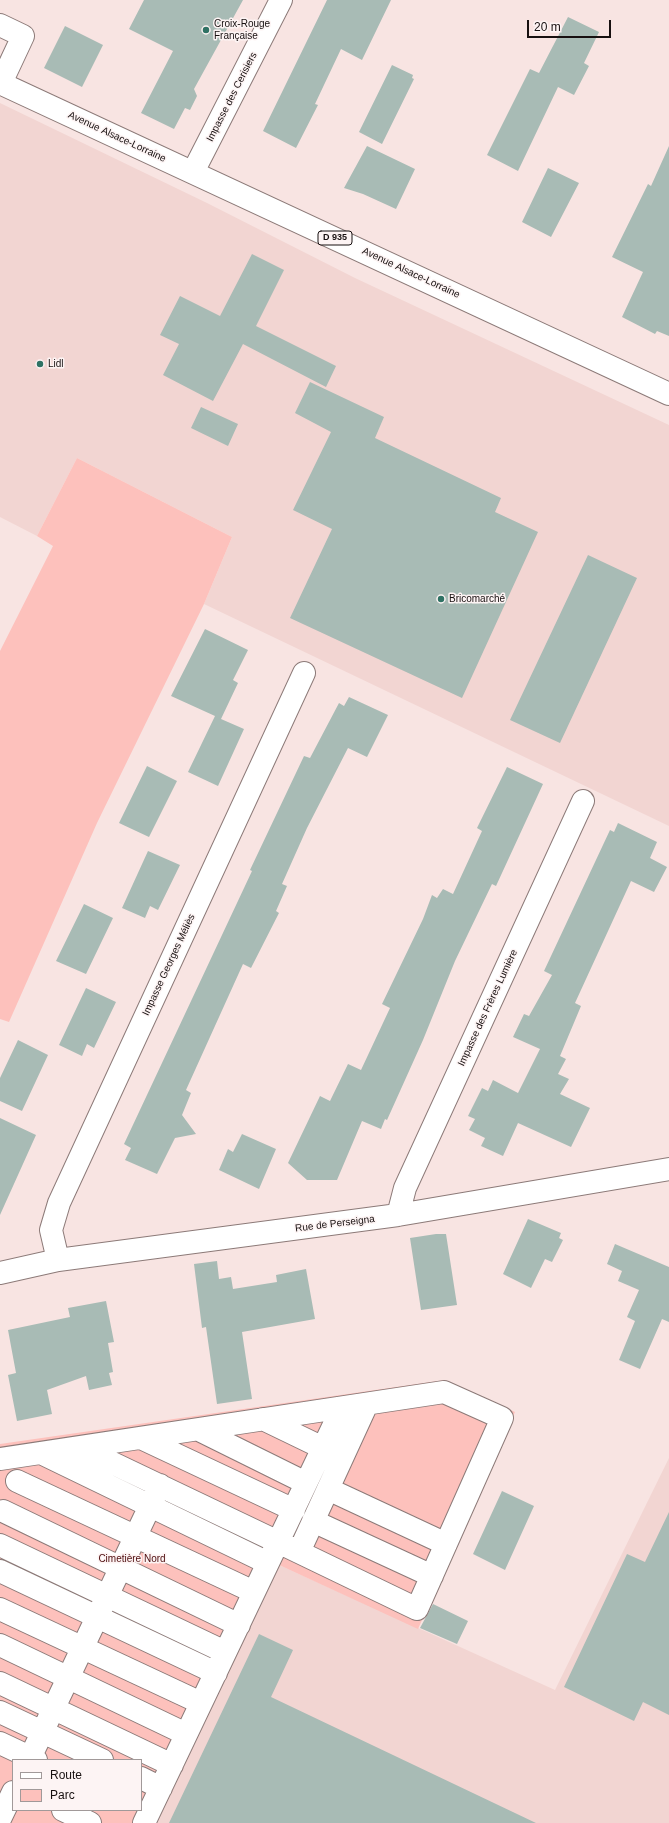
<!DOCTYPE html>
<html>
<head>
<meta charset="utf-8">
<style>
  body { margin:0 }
  #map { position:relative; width:669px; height:1823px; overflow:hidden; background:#f8e4e2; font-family:Arial,sans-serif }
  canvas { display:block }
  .legend { position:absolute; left:12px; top:1759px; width:130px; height:52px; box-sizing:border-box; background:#fdf4f4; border:1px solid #a19999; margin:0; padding:5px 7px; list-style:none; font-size:12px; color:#171010 }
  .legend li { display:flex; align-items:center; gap:8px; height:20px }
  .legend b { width:20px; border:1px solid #a19999 }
  .scale { position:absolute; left:527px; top:20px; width:84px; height:18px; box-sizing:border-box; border:2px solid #171010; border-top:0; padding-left:5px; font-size:12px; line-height:14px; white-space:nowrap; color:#171010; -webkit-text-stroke:3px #fdf4f4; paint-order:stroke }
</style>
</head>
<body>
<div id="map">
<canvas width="669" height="1823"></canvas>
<ul class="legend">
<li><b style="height:5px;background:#fff"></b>Route</li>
<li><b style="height:11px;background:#fdc1bc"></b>Parc</li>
</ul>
<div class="scale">20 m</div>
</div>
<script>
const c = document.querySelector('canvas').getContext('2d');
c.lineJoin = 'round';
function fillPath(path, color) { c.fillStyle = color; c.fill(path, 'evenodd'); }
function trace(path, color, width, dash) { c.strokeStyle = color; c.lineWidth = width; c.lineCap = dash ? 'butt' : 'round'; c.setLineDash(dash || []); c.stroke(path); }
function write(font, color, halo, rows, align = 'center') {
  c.font = font + ' Arial,sans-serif'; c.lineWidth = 3; c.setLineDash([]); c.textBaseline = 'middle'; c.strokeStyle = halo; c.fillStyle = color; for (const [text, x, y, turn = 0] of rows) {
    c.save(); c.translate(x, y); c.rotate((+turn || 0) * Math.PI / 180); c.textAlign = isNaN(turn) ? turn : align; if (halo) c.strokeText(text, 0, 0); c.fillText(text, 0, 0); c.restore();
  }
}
fillPath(new Path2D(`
  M0,103L207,203L355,278L669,425V826L204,604L232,537L77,458L37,536L0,517Z
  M669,1458V1823H153L277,1564L555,1690Z`), '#f2d5d2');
fillPath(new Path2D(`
  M77,458L232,537L204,604L97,823L9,1022L0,1019V651L53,546L37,536Z
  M445,1380L515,1412L418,1629L277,1564L152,1823H0V1444ZM13,1760H141V1810H13Z`), '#fdc1bc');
fillPath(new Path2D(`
  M144,0H243L194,89L197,96L190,110L185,108L174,129L141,113L173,51L129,29Z
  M327,0H391L362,60L341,49L315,104L318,105L296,148L263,131Z
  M568,17L599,32L584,63L589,66L574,95L558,87L518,171L487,155L530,69L539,73Z
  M65,26L103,45L82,87L44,68Z
  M392,65L413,75L412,78L414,79L382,144L359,132Z
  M367,146L415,169L396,209L363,194L344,188Z
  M669,146V336L657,331L655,334L622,317L643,272L612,257L648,184L651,186Z
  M548,168L579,183L551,237L522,222Z
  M252,254L284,270L256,326L336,366L326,387L243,344L213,401L163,375L179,344L160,335L180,296L220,316Z
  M310,382L384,417L375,438L501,498L495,512L538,532L462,698L290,618L332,529L293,510L331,432L295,413Z
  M201,407L238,424L228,446L191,428Z
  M588,555L637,578L560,743L510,720Z
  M205,629L248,650L233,680L238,683L221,719L244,729L218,786L188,772L215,716L171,696Z
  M349,697L388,715L367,757L348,748L307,828L282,884L287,886L276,911L279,913L251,968L243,964L186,1090L191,1093L182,1115L196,1134L175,1138L157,1174L125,1160L131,1148L124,1144L252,871L250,870L304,756L310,758L339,703L344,706Z
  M147,766L177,781L149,837L119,823Z
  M507,767L543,784L496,886L492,884L455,961L423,1040L387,1120L385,1119L381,1129L362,1121L337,1180H307L288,1163L320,1096L330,1101L348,1064L361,1070L390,1008L382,1004L423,919L432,895L437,898L443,889L453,894L482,831L477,828Z
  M618,823L657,842L650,858L667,867L654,892L631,881L575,1003L581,1006L560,1056L566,1059L558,1074L569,1079L560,1094L590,1108L571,1147L518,1123L503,1156L481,1146L485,1138L469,1130L475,1119L468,1116L482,1088L488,1091L493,1080L518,1093L540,1049L513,1037L524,1014L529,1016L552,975L544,971L610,830L614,832Z
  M148,851L180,865L158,910L150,906L145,918L122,908Z
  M84,904L113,918L86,974L56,961Z
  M86,988L116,1002L94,1048L87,1044L82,1056L59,1045Z
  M18,1040L48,1055L22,1111L0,1101V1078Z
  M0,1118L36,1135L0,1215Z
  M242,1134L276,1149L259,1189L219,1170L228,1149L233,1152Z
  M528,1219L561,1233L559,1238L563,1240L552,1262L545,1259L531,1288L503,1274Z
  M436,1234H446L457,1305L421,1310L410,1238Z
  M615,1244L669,1267V1322L662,1319L640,1369L619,1360L635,1321L627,1317L639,1290L618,1281L622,1271L607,1264Z
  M217,1261L219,1279L231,1277L233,1289L277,1282L276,1275L306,1269L315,1319L242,1332L252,1399L217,1404L206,1327L202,1328L194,1264Z
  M106,1301L114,1342L108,1343L113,1372L109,1373L112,1385L89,1390L86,1376L47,1390L52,1414L17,1421L8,1375L16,1373L8,1330L70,1317L68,1308Z
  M502,1491L534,1506L505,1570L473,1554Z
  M669,1512V1715L643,1702L634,1721L564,1687L627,1554L645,1562Z
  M433,1604L468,1621L457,1644L420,1628Z
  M259,1634L293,1650L271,1697L536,1823H169Z`), '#a8bbb5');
const minor = new Path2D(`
  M0,25L23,36L1,83
  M193,172L281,0
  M398,1215L405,1188L583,801
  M58,1260L51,1230L59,1203L304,673
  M0,1273L58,1260L398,1215L669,1169
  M263,1419L323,1448
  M199,1430L306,1483
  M143,1439L294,1510
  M81,1448L278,1542L342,1408
  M41,1453L268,1563
  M0,1459L444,1392L502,1418L417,1609L278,1542L144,1823
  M17,1481L254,1592
  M328,1489L446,1544
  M3,1511L239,1625
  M313,1521L432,1576
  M0,1545L225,1652
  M299,1552L367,1404
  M0,1571L216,1673
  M0,1609L201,1703
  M0,1645L186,1734
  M0,1683L172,1765
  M0,1712L102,1760
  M0,1743L36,1760
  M29,1760L160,1485
  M141,1778L161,1788
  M63,1810L90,1823
  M0,1819L13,1792`);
const major = new Path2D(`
  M0,83L669,394`);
trace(minor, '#8c7a78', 24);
trace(major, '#8c7a78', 24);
trace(minor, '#fff', 22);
trace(major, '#fff', 22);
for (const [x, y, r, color] of [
  [206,30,4,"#2f7264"],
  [40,364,4,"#2f7264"],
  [441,599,4,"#2f7264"]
]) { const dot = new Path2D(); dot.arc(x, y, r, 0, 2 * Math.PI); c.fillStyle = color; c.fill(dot); trace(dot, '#fdf4f4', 1.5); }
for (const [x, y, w] of [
  [335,238,34]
]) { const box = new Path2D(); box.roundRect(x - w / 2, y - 7, w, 14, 3); c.fillStyle = '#fdf4f4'; c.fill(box); trace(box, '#171010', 1); }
write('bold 9px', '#171010', null, [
  ["D 935",335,238]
]);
write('10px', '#171010', '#fdf4f4', [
  ["Croix-Rouge",214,24],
  ["Française",214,36],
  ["Lidl",48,364],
  ["Bricomarché",449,599]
], 'left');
write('10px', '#171010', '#fdf4f4', [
  ["Impasse des Cerisiers",232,97,-63],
  ["Avenue Alsace-Lorraine",117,137,25],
  ["Avenue Alsace-Lorraine",411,273,25],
  ["Impasse Georges Méliès",169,965,-65],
  ["Impasse des Frères Lumière",488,1008,-65],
  ["Rue de Perseigna",335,1224,-7]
]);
write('10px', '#4e0e0f', '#fdf4f4', [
  ["Cimetière Nord",132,1559]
]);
</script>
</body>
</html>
